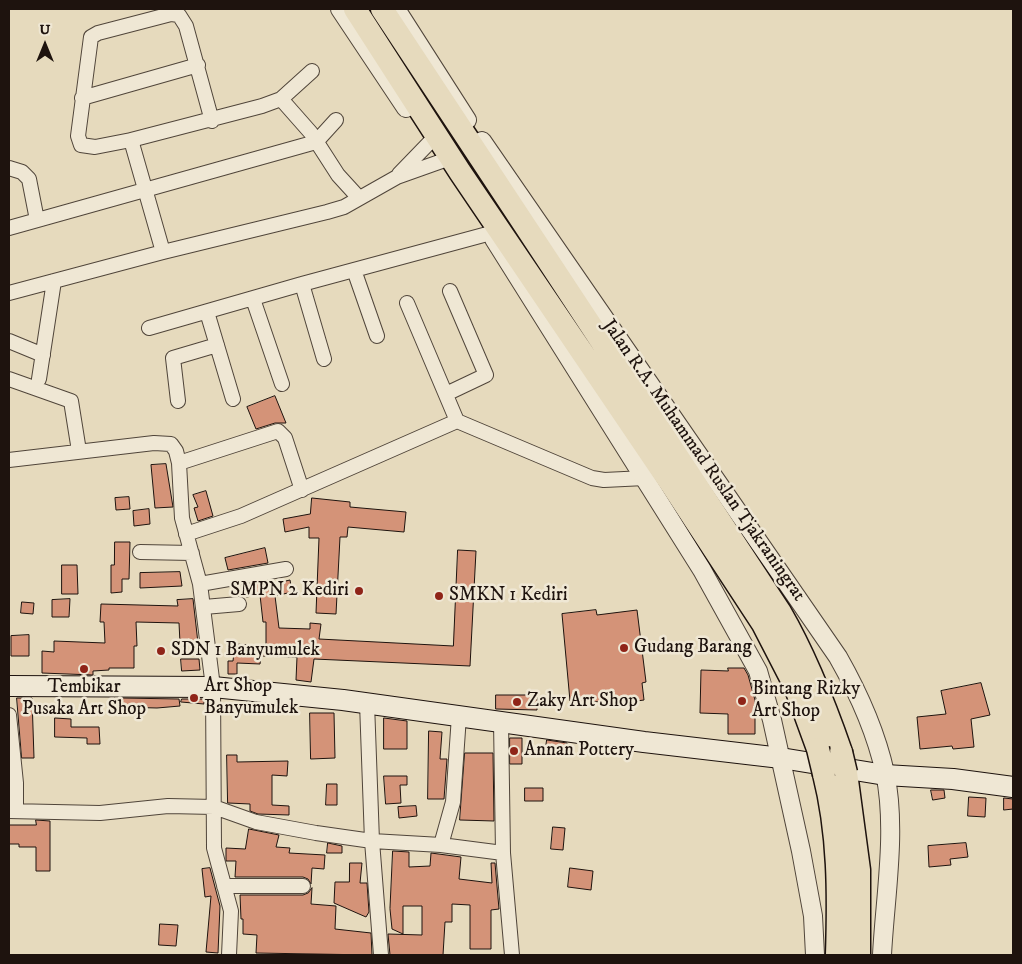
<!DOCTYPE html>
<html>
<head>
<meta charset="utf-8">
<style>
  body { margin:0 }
  #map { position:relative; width:1022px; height:964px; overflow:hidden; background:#e6dabd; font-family:"IM FELL DW Pica",serif }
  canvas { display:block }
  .frame { position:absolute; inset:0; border:10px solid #1e130e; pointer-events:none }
  .north { position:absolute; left:20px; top:20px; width:50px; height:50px; -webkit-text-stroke:4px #efe7d4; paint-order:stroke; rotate:0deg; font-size:14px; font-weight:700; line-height:20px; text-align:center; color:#1e130e }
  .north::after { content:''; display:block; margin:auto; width:18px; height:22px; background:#1e130e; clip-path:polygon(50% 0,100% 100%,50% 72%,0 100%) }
</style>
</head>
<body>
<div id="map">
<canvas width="1022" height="964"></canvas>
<div class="frame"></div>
<div class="north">U</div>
</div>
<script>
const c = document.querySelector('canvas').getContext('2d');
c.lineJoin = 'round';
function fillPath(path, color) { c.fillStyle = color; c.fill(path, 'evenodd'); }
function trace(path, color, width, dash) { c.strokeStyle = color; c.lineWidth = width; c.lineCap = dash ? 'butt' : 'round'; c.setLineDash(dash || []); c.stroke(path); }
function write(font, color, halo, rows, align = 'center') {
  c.font = font + ' "IM FELL DW Pica",serif'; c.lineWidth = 5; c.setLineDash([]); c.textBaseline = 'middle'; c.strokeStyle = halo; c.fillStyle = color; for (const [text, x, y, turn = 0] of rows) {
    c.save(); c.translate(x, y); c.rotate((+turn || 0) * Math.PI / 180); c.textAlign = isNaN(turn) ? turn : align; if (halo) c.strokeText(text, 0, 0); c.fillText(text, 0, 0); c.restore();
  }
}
const building = new Path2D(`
  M275,396L286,423H275L256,429L247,407Z
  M166,464L173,507L155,508L151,465Z
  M206,491L213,516L198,521L194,508L198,507L193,495Z
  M129,497L130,509L116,510L115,498Z
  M312,498L350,502V507L406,512L404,532L348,527L347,537H340L336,614L316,613L319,538H309V527L285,532L283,519L310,514Z
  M149,509L150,524L134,526L133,511Z
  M115,542H130L129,579H122V592L111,593V565H114Z
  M265,548L268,563L228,570L225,558Z
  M458,550L476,551L470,666L314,659L311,682L296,680L297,657L261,656L260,664L237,663V674H228V661H233L235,644L266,646V622H263L260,595L246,597L244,585L272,580L273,584L290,580L292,592L275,596L279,628L310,629V623L321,624L319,639L453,646Z
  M62,565H77L78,594H62Z
  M180,572L182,586L140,588V573Z
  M70,599L69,617H52V600Z
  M193,599L198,643H180L179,623L136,622L137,646H134V668H109V670L93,671V675L42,673V651L54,652V641L105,643L104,622H100L101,604L178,606L177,600Z
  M22,602L34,603L33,614L21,613Z
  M596,610L597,615L637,610L646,682L642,683L644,700L608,705V702L570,701L562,614Z
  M29,635V656H11V636Z
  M181,659H199L200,670L182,671Z
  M728,668H744L748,675L755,700V734H728V714L700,713L701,670L728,671Z
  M981,683L990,715L971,719L974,747L953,749L952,746L920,749L917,717L946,714L941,691Z
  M496,695H537V710L496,709Z
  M17,698H32L34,758H22Z
  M121,698L179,699L180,706L157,708L121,707Z
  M182,699H204V704L181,702Z
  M310,713H334L335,758L311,759Z
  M55,718L71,719V727H99L100,744H87V738L55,737Z
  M384,718L407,721V749H384Z
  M429,731L442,732L440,759H447L444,799H428Z
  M510,738H522V764H510Z
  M547,740L567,743L565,756L545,754Z
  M465,753H493L494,821L460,820Z
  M227,755H237V762L288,761L287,776L272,775V805L289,806V815L258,814L250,811V804L228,803Z
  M384,776H407V785H400L401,803L386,804Z
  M327,784H337V805H326Z
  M525,788H543V801H525Z
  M931,790H944L945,798L933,800Z
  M969,797L986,798L985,817L968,816Z
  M1004,798L1013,799V809L1004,810Z
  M416,806L417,816L399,818L398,807Z
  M36,820L50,821V871H36V847H19V844H9V825H36Z
  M553,827L565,828L563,850L551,849Z
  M249,829L279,835L276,847L290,848L289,853L325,855L324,869L312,868L311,884L308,879L303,877H235L236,861H226V848L245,849Z
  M328,843L342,846V853H327Z
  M966,843L968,857L950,859L951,865L929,867L928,846Z
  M393,851L409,852V867L430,866L431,853L461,857L459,879L492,883L491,863H495L499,909L491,910V949H470V905L452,904V922H445L443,955H390L388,934L422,935V906H403V934L392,929L390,909Z
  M350,863H362L360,883H367L369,912L366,917L334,903L335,882H349Z
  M210,868L220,906L218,953L206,952L211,896L205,897L202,869Z
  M570,868L593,871L591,890L568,887Z
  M312,888L311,904L336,906L335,929L371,933L372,955L256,953L257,935L243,934V919H241L240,895H303L308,893Z
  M160,924L178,925L176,946L159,945Z`);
fillPath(building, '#d49378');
trace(building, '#1e130e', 1);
const minor = new Path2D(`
  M82,98L198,65
  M281,99L311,133L338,175L359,198
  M212,121L186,26L179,15L171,14L98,33L91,37L78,136L81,145L95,147L131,140L262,106L281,99L312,71
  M131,140L163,252
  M9,168L22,172L29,179L37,220
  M399,174L429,143
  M9,228L316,142L336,120
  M354,270L377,336
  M302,284L324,359
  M9,293L163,252L327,212L344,207L397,177L442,161
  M253,299L282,384
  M407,303L457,421
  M207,312L233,399
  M149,328L302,284L491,233
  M9,341L43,355
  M9,379L71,401L79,451
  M39,379L54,281
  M446,394L486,375L450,291
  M178,401L173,358L217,345
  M9,460L154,443L171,444L176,451L179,463L182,518L200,584L213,687L214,848L231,911L229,955
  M179,463L278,431L285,438L302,490
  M186,534L241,516L457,421L592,478L604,480L645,478
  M140,552L192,553
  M200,584L286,569
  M204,607L239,604
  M367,703L372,841L381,955
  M9,715L16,783V810
  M501,721L503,853L512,955
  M9,811L100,813L168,806L214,807L256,822L316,833L372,841L441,845L503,853
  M441,845L453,802L459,716
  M224,886H303`);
const tertiary = new Path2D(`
  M340,9L406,108
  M396,9L467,120
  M482,141L838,657C859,694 876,732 885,773C897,830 885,897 882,955
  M494,239L702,570L758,671L772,720L801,851L813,916L815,955`);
const secondary = new Path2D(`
  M9,686L213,687L343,700L644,742L781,758L885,775L953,779L1013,787`);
const trunk = new Path2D(`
  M355,9L460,172L672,485L763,624L795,686L818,749
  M382,9L780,612C806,657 824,703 841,752
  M846,773L859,870V955
  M824,774C839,833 839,894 837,955`);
trace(minor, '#50453a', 16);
trace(tertiary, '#50453a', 20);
trace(secondary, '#1e130e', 22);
trace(trunk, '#1e130e', 25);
trace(minor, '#efe7d4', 14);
trace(tertiary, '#efe7d4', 18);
trace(secondary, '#efe7d4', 20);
trace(trunk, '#e6dabd', 22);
const trunkBridge = new Path2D(`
  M818,749L824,774
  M841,752L846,773`);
trace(trunkBridge, '#1e130e', 25, []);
trace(trunkBridge, '#e6dabd', 22);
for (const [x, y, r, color] of [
  [359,591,5,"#8f2418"],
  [439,596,5,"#8f2418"],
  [624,648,5,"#8f2418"],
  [161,651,5,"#8f2418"],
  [84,669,5,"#8f2418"],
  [194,698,5,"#8f2418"],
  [742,701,5,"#8f2418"],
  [517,702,5,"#8f2418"],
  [514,751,5,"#8f2418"]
]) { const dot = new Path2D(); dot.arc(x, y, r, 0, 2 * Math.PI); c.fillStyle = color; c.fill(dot); trace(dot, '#efe7d4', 2); }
write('19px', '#1e130e', '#efe7d4', [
  ["Jalan R.A. Muhammad Ruslan Tjakraningrat",703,461,55]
]);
write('19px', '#1e130e', '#efe7d4', [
  ["SMPN 2 Kediri",349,591,"right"],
  ["SMKN 1 Kediri",449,596],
  ["Gudang Barang",634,648],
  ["SDN 1 Banyumulek",171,651],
  ["Art Shop",204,687],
  ["Banyumulek",204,709],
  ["Tembikar",84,688,"center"],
  ["Pusaka Art Shop",84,710,"center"],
  ["Bintang Rizky",752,690],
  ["Art Shop",752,712],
  ["Zaky Art Shop",527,702],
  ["Annan Pottery",524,751]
], 'left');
</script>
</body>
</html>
